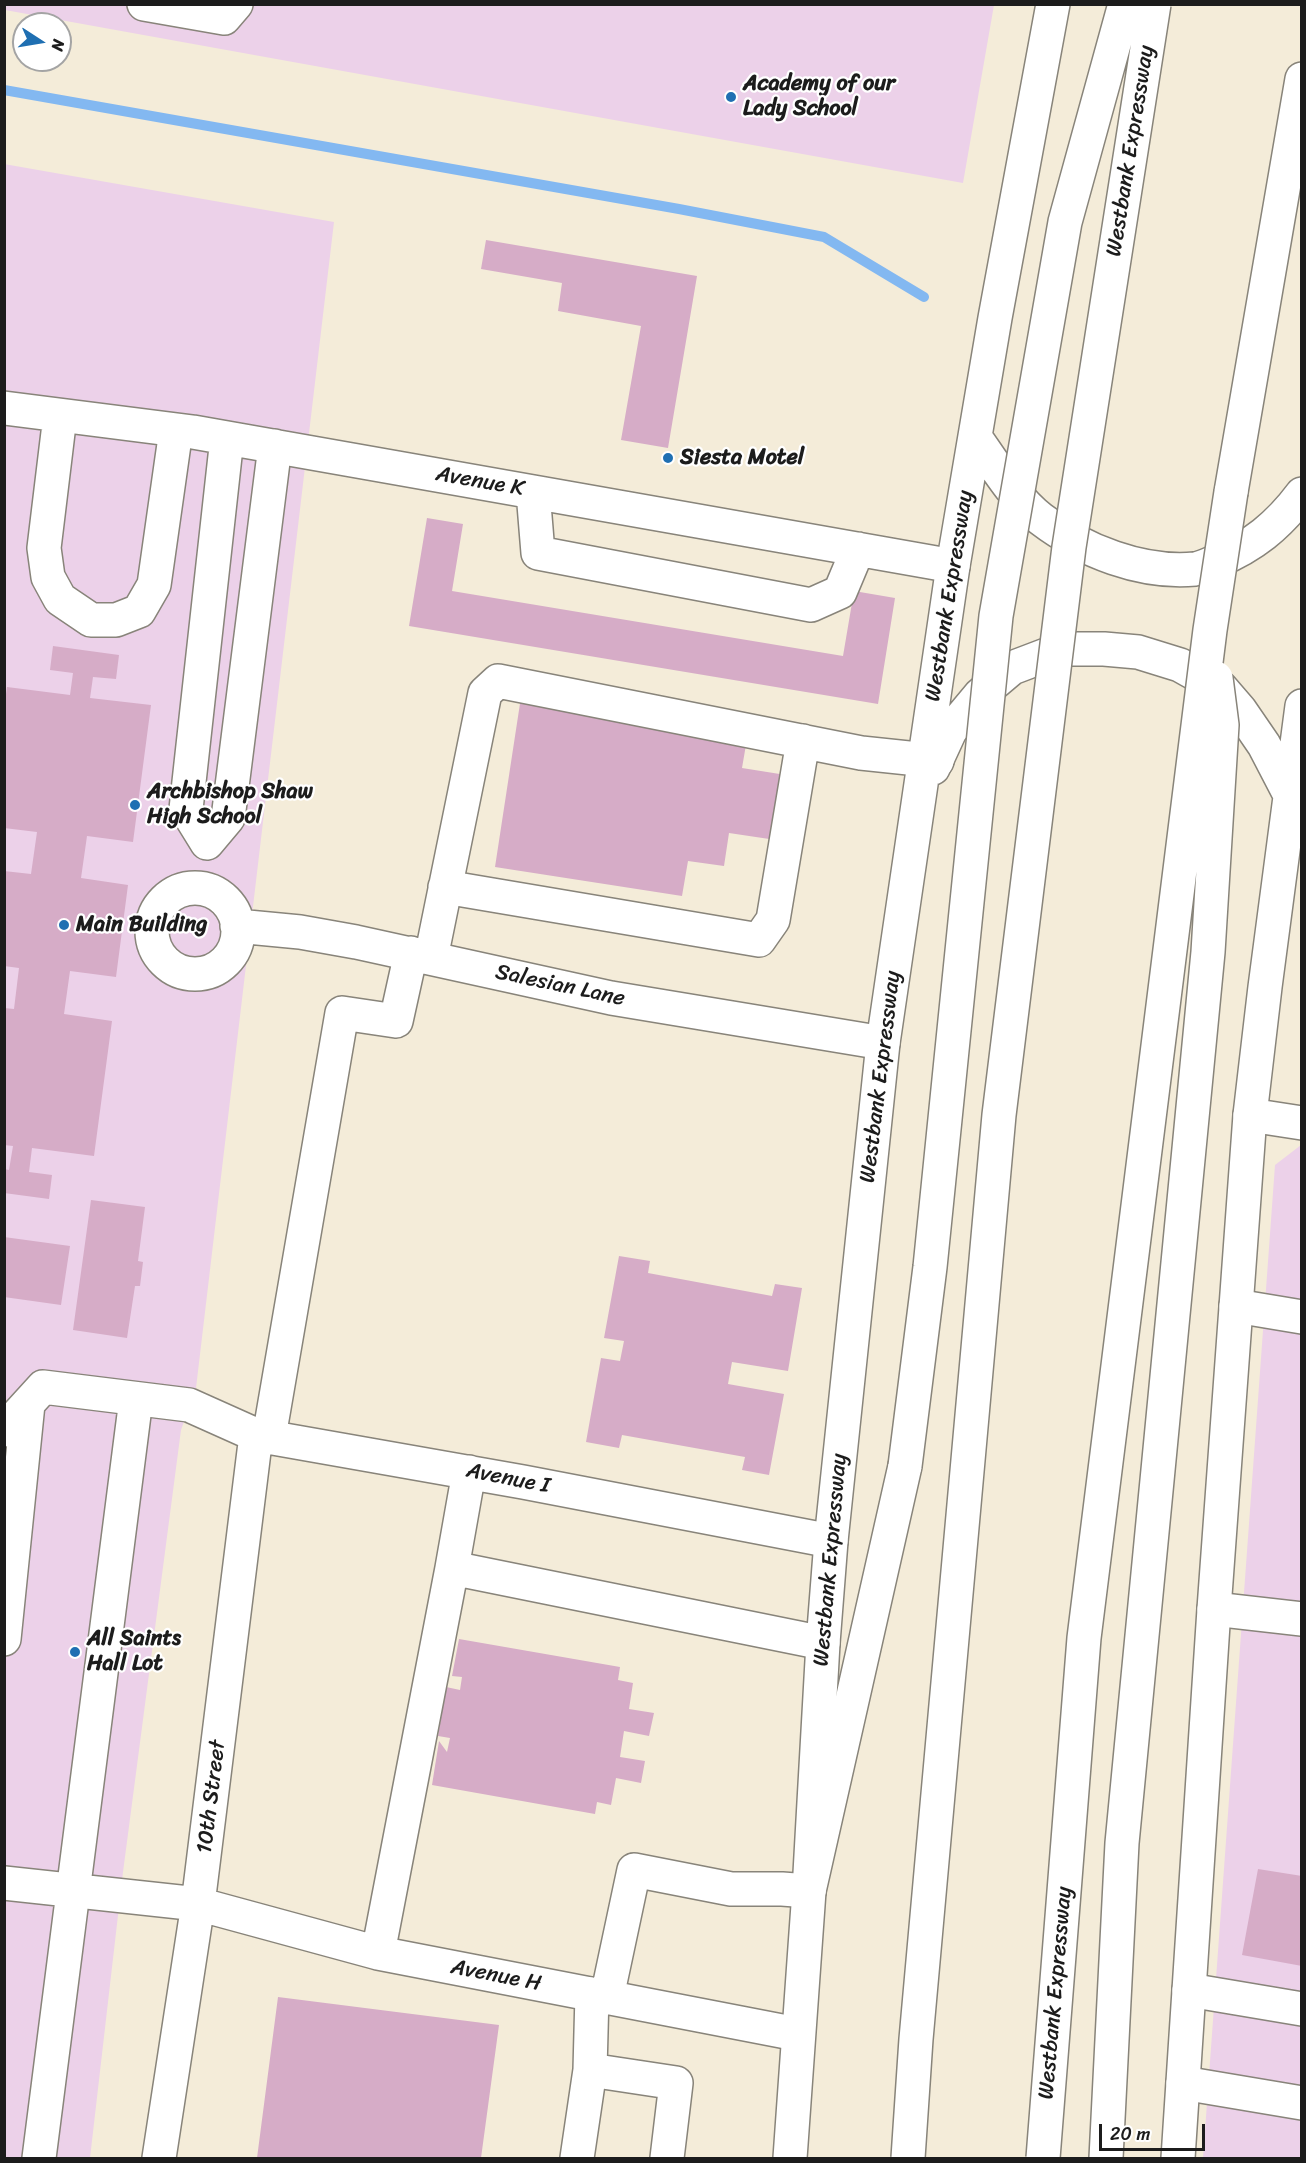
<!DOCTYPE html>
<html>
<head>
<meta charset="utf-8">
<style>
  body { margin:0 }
  #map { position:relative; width:1306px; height:2163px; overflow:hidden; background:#f4ecd9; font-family:Sriracha,sans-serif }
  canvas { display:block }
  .frame { position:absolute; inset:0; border:6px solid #1c1c1c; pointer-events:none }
  .north { position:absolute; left:12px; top:12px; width:60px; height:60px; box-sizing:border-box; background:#fff; border:2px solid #a4a4a4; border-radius:50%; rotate:102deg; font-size:16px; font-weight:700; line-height:24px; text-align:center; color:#1c1c1c }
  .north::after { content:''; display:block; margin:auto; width:21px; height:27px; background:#1f6fb2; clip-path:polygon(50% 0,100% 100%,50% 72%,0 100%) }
  .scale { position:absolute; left:1099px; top:2124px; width:106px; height:27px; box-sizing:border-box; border:3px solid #1c1c1c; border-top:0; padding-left:8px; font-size:18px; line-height:21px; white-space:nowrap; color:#1c1c1c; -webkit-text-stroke:4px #fff; paint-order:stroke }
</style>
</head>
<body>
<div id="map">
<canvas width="1306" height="2163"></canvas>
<div class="frame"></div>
<div class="north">N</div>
<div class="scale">20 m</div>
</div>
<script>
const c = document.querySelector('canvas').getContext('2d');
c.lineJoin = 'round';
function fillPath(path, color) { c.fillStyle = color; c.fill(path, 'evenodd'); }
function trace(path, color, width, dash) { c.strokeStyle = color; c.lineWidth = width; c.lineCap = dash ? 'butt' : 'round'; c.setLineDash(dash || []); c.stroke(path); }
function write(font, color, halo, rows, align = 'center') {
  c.font = font + ' Sriracha,sans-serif'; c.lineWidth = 4.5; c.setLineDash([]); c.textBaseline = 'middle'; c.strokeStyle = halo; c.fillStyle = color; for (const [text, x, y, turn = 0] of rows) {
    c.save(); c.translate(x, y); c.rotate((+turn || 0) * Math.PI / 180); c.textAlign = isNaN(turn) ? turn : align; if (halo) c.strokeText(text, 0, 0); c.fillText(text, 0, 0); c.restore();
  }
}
fillPath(new Path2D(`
  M4,5H994L963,183L5,10Z
  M4,164L334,222L196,1388L181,1430L123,1872L90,2158H4Z
  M1301,1145V2158H1203L1275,1165Z`), '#ecd1e9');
trace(new Path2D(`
  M4,90L679,209L824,237L924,297`), '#83b8f1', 10);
fillPath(new Path2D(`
  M486,240L697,276L668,448L621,440L641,326L558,311L562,283L481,269Z
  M427,518L463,524L452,591L843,656L854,591L895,598L878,704L409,626Z
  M53,646L119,655L116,679L93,677L90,698L151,705L133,842L87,836L81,878L128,885L116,977L70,971L64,1014L112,1021L94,1156L32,1148L29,1172L52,1175L49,1199L4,1193V1169L9,1170L13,1146L4,1145V1008L14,1009L19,968L4,966V871L31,874L37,832L4,828V708L7,687L70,695L73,673L50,670Z
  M521,697L748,733L742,768L786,775L776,840L729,833L724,866L688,861L682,896L495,867Z
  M91,1200L145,1207L138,1261L143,1262L140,1286H135L127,1338L73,1330Z
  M4,1237L70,1246L61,1305L4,1297Z
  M619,1256L650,1261L648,1273L772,1296L775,1284L802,1288L788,1371L732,1362L728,1384L784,1394L769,1475L742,1470L745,1457L622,1435L619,1448L586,1442L601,1358L620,1361L624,1341L604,1338Z
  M459,1639L620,1667L618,1680L633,1683L629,1709L654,1713L649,1736L624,1731L620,1757L645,1761L641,1783L616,1778L611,1805L597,1802L595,1814L432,1785L439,1741L447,1752L450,1738L438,1736L446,1687L460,1690L462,1677L452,1676Z
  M1258,1869L1302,1876V1966L1242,1955Z
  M278,1997L499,2025L481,2158H257Z`), '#d6acc7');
const minor = new Path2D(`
  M144,4L224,18L236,4
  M4,408L193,432L953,566
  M60,416L44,548L48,577L60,599L91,620H116L139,611L154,585L176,430
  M227,438L186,809L207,843L228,818L275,446
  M533,492L538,553L811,605L840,592L858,549
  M445,887L759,940L773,920L803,741
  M152 931a43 43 0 1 1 86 0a43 43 0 1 1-86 0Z
  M237,926L300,932L356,942L611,998L883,1043
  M431,958L485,693L498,681L861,753L937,761
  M1250,1115L1302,1123
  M1236,1306L1302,1317
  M4,1430L43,1387L189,1405L256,1435L523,1482L831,1541
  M269,1437L342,1013L396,1021L411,953
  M469,1472L452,1568L823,1643
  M1214,1609L1302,1619
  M4,1639L28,1404
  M4,1883L198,1904L378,1953L797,2034
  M378,1953L452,1568
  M1189,1990L1302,2009
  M592,1994L590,2070L676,2083L667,2158
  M607,1997L634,1870L731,1889H782L809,1891
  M1183,2083L1302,2103
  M39,2158L136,1399
  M159,2158L198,1904L256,1435
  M577,2158L590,2070`);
const major = new Path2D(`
  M975,437C995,465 1014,498 1041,519C1083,551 1142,574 1195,569C1202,568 1210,564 1217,561C1253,546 1278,526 1302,494
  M933,768L950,731L980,695L1012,668L1062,649H1104L1138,652L1180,665L1221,688L1240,710L1264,745L1290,795
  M790,2158L809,1891L823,1643L831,1541L883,1043L953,566L995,318L1053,4
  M1178,2158L1214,1609L1250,1115L1265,987L1302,706`);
const highway = new Path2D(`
  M1231,492L1302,79
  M809,1891L905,1466`);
trace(minor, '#88847a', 36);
trace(major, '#88847a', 36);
trace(highway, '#88847a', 36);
trace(minor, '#fff', 33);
trace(major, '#fff', 33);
trace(highway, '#fff', 33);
const highwayBridge = new Path2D(`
  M905,1466L930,1267L996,616L1065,222L1125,4
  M908,2158L916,2039L999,1115L1069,547L1154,4
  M1043,2158L1084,1638L1210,630L1231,492
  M1106,2158L1122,1843L1208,952L1222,725L1216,678`);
trace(highwayBridge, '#88847a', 36, []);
trace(highwayBridge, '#fff', 33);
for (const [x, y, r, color] of [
  [731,97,6,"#1f6fb2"],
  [668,458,6,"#1f6fb2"],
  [135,805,6,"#1f6fb2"],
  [64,925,6,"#1f6fb2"],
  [75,1652,6,"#1f6fb2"]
]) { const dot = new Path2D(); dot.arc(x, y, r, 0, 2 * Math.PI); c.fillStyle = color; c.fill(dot); trace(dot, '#fff', 2); }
write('bold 22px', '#1c1c1c', '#fff', [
  ["Academy of our",743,84],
  ["Lady School",743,109],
  ["Siesta Motel",680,458],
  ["Archbishop Shaw",147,792],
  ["High School",147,817],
  ["Main Building",76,925],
  ["All Saints",87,1639],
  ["Hall Lot",87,1664]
], 'left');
write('22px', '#1c1c1c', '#fff', [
  ["Westbank Expressway",1131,151,-81],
  ["Avenue K",480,482,10],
  ["Westbank Expressway",950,596,-81],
  ["Salesian Lane",560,986,12],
  ["Westbank Expressway",881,1077,-83],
  ["Avenue I",508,1479,11],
  ["Westbank Expressway",831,1560,-85],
  ["10th Street",212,1797,-83],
  ["Avenue H",496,1976,11],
  ["Westbank Expressway",1056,1993,-85]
]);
</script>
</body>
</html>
